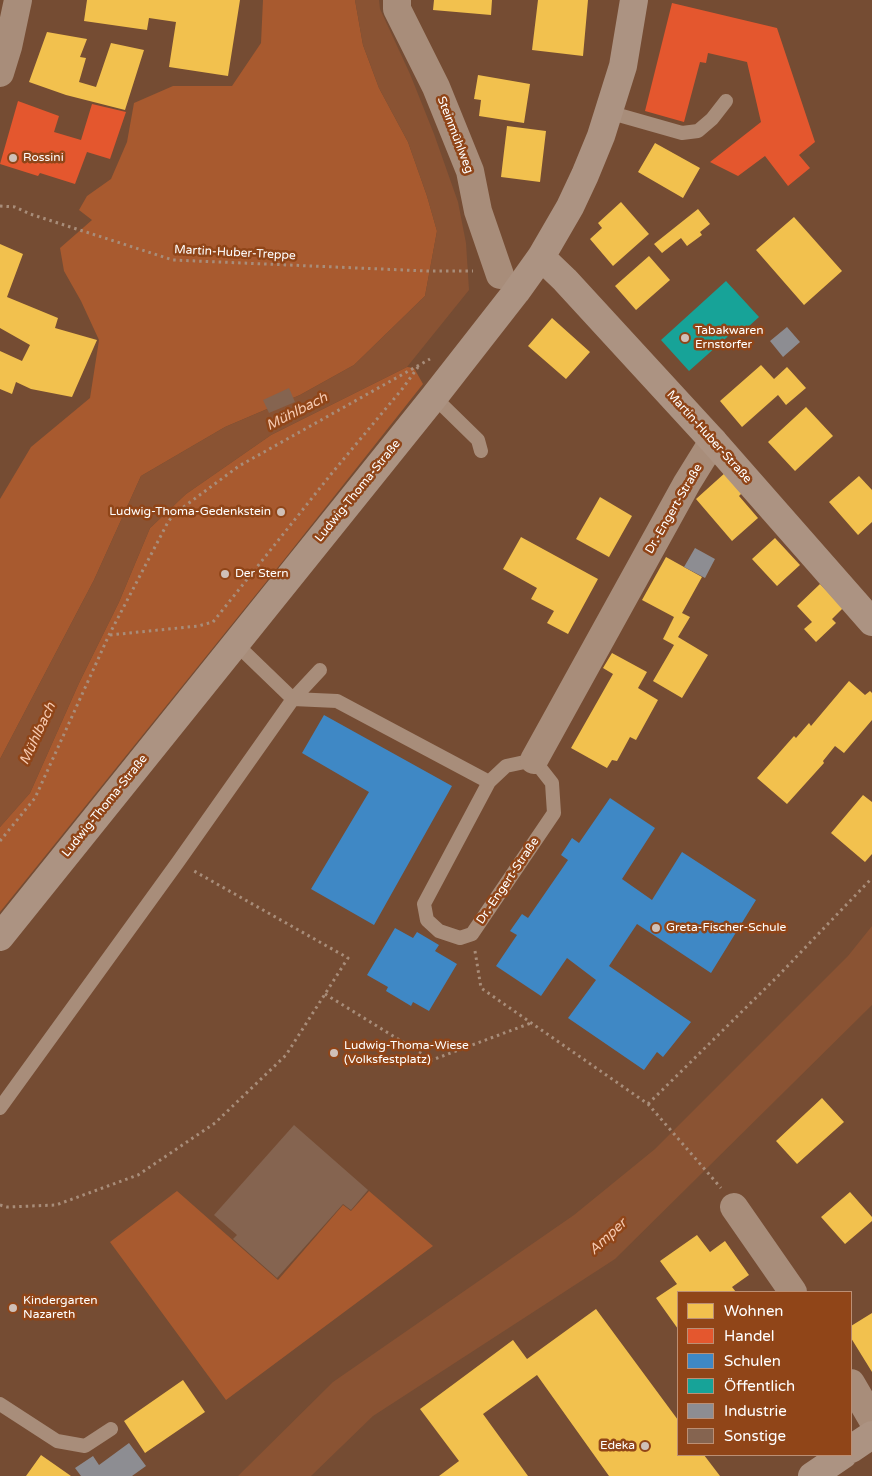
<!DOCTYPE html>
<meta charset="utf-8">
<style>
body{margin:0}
#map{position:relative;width:872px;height:1476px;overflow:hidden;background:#754c33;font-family:"Varela Round",sans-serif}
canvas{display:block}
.legend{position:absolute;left:677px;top:1291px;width:175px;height:165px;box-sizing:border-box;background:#904518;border:1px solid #bc8f74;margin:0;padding:6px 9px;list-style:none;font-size:15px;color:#fff}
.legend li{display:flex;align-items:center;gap:10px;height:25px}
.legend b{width:25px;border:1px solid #bc8f74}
</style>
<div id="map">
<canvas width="872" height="1476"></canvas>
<ul class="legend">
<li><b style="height:14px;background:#f2c14e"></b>Wohnen</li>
<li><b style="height:14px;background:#e4572e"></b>Handel</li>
<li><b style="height:14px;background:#3f88c5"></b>Schulen</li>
<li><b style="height:14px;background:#17a398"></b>Öffentlich</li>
<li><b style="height:14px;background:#8d8d92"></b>Industrie</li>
<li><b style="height:14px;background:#856450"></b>Sonstige</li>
</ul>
</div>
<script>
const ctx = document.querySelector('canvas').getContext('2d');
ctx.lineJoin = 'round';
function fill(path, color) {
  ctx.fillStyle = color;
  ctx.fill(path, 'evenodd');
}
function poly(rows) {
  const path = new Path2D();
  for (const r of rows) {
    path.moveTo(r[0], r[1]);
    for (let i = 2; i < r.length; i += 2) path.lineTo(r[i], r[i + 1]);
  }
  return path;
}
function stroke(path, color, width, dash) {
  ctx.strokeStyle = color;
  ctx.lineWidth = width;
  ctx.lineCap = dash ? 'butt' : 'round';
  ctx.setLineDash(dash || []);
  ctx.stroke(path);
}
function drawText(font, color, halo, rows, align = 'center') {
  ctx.font = font + ' "Varela Round",sans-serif';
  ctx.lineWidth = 5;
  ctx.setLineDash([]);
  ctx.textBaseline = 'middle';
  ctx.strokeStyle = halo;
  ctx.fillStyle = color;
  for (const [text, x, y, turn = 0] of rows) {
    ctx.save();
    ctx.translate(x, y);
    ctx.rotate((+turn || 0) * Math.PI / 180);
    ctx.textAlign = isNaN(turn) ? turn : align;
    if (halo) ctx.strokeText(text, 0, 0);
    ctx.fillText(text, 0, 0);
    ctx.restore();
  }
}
const green = poly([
 [263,0,355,0,363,45,379,88,408,142,427,196,437,231,425,296,354,365,300,395,225,427,141,476,94,580,0,759,0,499,31,447,90,398,99,340,81,301,64,271,60,248,92,220,79,210,87,196,111,179,127,142,134,103,173,86,232,86,261,43],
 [407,367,414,368,423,384,283,561,0,912,0,827,30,793,79,683,119,602,150,528,186,494,271,435],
 [177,1191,278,1280,343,1205,351,1211,369,1191,433,1246,226,1400,110,1242]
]);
const water = poly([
 [355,0,379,0,380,9,410,74,434,134,458,202,466,243,469,290,407,367,271,435,186,494,150,528,119,602,79,683,30,793,0,827,0,759,94,580,141,476,225,427,300,395,354,365,425,296,437,231,427,196,408,142,379,88,363,45],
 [872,926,872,1005,615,1259,373,1416,311,1476,238,1476,333,1382,574,1215,655,1149,848,956]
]);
const homes = poly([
 [87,0,240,0,228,76,169,67,176,22,149,18,147,30,84,21],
 [434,0,492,0,491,15,433,10],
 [538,0,588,0,583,56,532,50],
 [47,32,87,39,80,57,86,58,79,82,96,87,111,43,144,50,125,110,66,95,29,82],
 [478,75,530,84,524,123,479,116,481,100,474,99],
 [507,126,546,131,540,182,501,177],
 [655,143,700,168,683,198,638,172],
 [621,202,649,234,613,266,590,239,602,228,598,223],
 [698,209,710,224,700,232,702,235,687,246,681,238,662,253,654,244],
 [794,217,842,271,804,305,756,250],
 [0,244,23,254,7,297,58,318,55,328,97,340,72,397,31,389,16,382,12,394,0,389,0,351,22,361,30,345,0,328],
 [649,256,670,280,636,310,615,286],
 [552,318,590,352,566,379,528,346],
 [761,365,774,379,787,367,806,388,786,405,778,395,742,427,720,401],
 [806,407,833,436,795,471,768,442],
 [726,472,743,492,739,496,758,518,732,541,696,499],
 [859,476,872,490,872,522,858,535,829,502],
 [600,497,632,516,609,557,576,539],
 [521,537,598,579,568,634,547,623,554,611,531,599,537,588,503,569],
 [775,538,800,565,777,586,752,559],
 [666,557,702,577,682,613,690,617,678,637,708,655,682,698,653,681,674,645,663,639,674,617,642,600],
 [820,584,843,608,832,619,836,623,816,642,804,629,812,622,797,606],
 [612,653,647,672,638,688,658,700,636,740,630,737,617,761,612,760,607,768,571,748,613,674,603,668],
 [849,681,865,695,870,691,872,693,872,720,844,753,835,746,823,761,824,763,787,804,757,778,794,736,796,738,809,723,811,726],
 [863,795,872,802,872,854,865,862,831,833],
 [822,1098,844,1122,797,1164,776,1141],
 [850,1192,872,1217,872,1221,845,1244,821,1217],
 [697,1235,710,1252,725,1241,749,1275,732,1287,736,1292,678,1292,678,1329,656,1298,677,1284,660,1261],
 [596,1309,678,1420,678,1455,704,1455,720,1476,609,1476,537,1375,483,1414,528,1476,439,1476,459,1461,420,1409,513,1340,527,1359],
 [872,1313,872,1372,851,1338,851,1326],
 [183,1380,205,1412,145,1453,124,1421],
 [41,1455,71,1476,26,1476]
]);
const shops = poly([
 [672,3,777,28,815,142,799,155,810,168,788,186,765,156,738,176,710,162,761,122,747,62,708,53,706,63,700,62,684,122,645,111],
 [18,101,59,116,54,132,81,140,92,104,126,112,110,159,87,152,75,184,40,173,38,176,0,164]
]);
const schools = poly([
 [324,715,452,786,374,925,311,889,369,792,302,753],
 [610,798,655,828,622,879,652,900,682,852,756,900,711,973,637,924,609,966,691,1022,663,1057,657,1052,644,1070,568,1018,596,980,567,958,541,996,496,966,517,935,510,931,522,914,528,918,568,860,561,855,572,838,579,843],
 [395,928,413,938,417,932,439,945,435,951,457,964,429,1011,413,1002,411,1006,386,991,388,987,367,975]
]);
const public = poly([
 [726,281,759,317,738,336,734,331,689,371,661,340]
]);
const industry = poly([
 [787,327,800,342,783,357,770,341],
 [695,548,715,559,705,578,684,567],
 [129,1443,146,1466,132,1476,81,1476,75,1468,93,1456,99,1465]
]);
const building = poly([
 [289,388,295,402,269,413,263,400],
 [294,1125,368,1190,351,1210,343,1204,277,1278,233,1239,237,1235,214,1215]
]);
const path = poly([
 [0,206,15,207,30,214,173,260,427,271,473,271],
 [110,635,198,626,213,622,332,473,403,388,418,367],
 [0,841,35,798,109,635,168,522,174,514,239,466,430,359],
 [475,951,481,988,648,1104,721,1188],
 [325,994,432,1060,531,1023],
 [648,1104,777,977,872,878],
 [0,1205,7,1207,56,1205,138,1175,215,1123,286,1055,348,958,194,871]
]);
const lane = poly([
 [608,112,682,133,698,131,712,119,726,101],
 [434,397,478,440,481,451],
 [235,643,293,699,337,701,489,782],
 [534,760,552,783,554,813,472,934,460,938,439,931,427,920,424,904,489,782,506,766,534,760],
 [0,1108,178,862,293,699,320,670],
 [0,1404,57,1441,85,1446,111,1429]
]);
const street = poly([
 [397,0,397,9,436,87,470,171,478,211,500,275],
 [0,73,8,47,18,0],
 [534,760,687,483,713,441],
 [734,1207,793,1292],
 [851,1383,872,1419]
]);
const secondary = poly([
 [541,257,565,280,713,441,872,622],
 [0,937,434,397,516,292,541,257,570,207,585,175,601,136,623,66,634,0],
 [851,1449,872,1435],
 [812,1476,843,1455]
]);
const markers = [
 [13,158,5,"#cfc0b8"],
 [685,338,5,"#cfc0b8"],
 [281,512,5,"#cfc0b8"],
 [225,574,5,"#cfc0b8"],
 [656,928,5,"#cfc0b8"],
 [334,1053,5,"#cfc0b8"],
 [13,1308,5,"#cfc0b8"],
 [645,1446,5,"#cfc0b8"]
];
const streetNames = [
 ["Steinmühlweg",455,135,69],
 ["Martin-Huber-Treppe",235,253,3],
 ["Martin-Huber-Straße",709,437,48],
 ["Ludwig-Thoma-Straße",358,491,-51],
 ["Dr.-Engert-Straße",674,509,-60],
 ["Ludwig-Thoma-Straße",105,806,-51],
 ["Dr.-Engert-Straße",508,881,-56]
];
const poiNames = [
 ["Rossini",23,158],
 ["Tabakwaren",695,331],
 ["Ernstorfer",695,345],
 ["Ludwig-Thoma-Gedenkstein",271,512,"right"],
 ["Der Stern",235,574],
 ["Greta-Fischer-Schule",666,928],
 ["Ludwig-Thoma-Wiese",344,1046],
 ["(Volksfestplatz)",344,1060],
 ["Kindergarten",23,1301],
 ["Nazareth",23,1315],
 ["Edeka",635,1446,"right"]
];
const waterNames = [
 ["Mühlbach",297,412,-27],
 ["Mühlbach",38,734,-65],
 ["Amper",608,1237,-43]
];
fill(green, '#a85a2f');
fill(water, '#8a5333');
fill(homes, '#f2c14e');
fill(shops, '#e4572e');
fill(schools, '#3f88c5');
fill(public, '#17a398');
fill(industry, '#8d8d92');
fill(building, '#856450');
stroke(path, '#a88d7a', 3, [2.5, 4]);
stroke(lane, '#a88d7a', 14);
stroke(street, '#a88d7a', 28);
stroke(secondary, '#ac9382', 28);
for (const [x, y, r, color] of markers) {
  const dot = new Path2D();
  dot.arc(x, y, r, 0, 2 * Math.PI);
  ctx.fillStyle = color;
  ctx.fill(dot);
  stroke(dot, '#904518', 2);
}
drawText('12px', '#fff', '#904518', streetNames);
drawText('12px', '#fff', '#904518', poiNames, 'left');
drawText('italic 14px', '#f6cab1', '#904518', waterNames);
</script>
